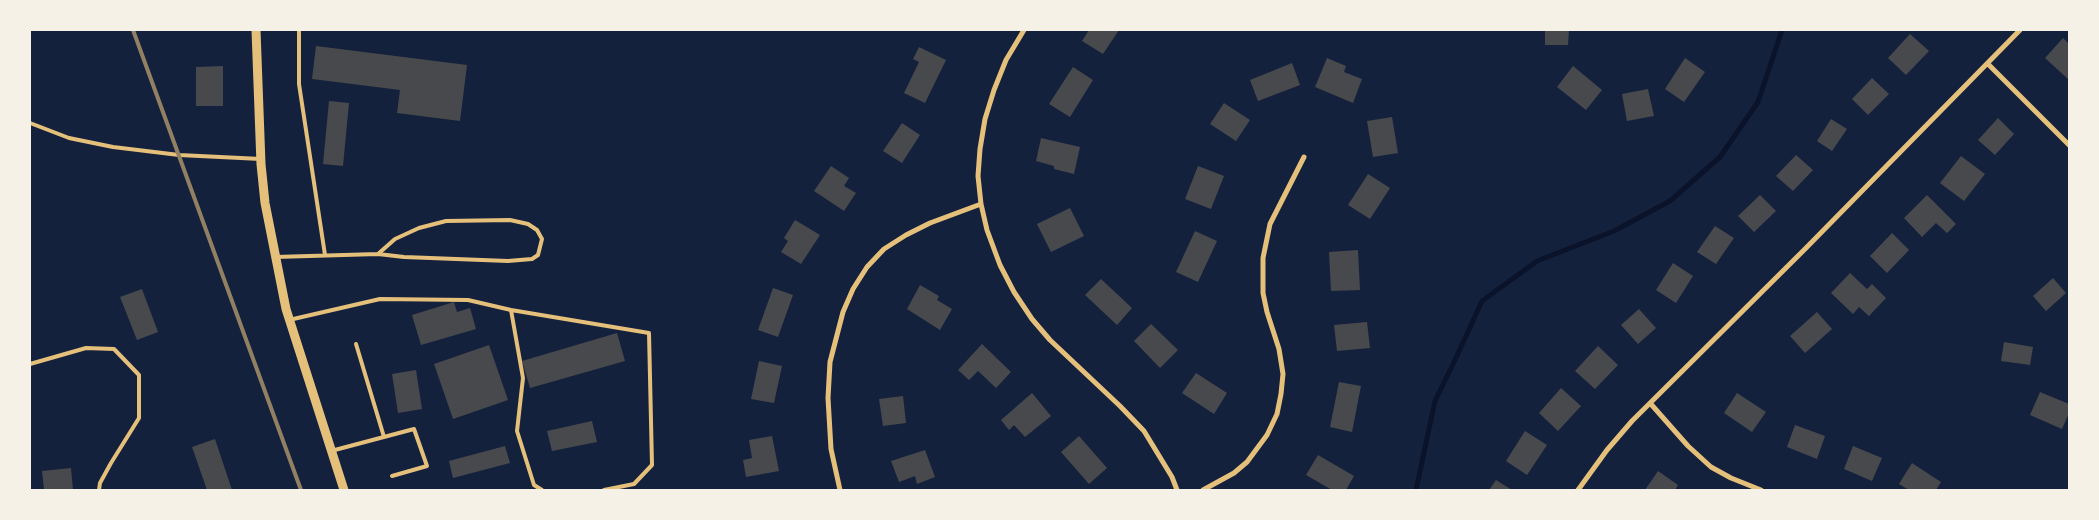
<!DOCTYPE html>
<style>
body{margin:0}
#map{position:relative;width:2099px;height:520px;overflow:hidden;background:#14213d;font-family:"DejaVu Sans",sans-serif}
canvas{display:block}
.frame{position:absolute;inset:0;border:31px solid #f6f1e7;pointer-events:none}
</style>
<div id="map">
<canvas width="2099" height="520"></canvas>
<div class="frame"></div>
</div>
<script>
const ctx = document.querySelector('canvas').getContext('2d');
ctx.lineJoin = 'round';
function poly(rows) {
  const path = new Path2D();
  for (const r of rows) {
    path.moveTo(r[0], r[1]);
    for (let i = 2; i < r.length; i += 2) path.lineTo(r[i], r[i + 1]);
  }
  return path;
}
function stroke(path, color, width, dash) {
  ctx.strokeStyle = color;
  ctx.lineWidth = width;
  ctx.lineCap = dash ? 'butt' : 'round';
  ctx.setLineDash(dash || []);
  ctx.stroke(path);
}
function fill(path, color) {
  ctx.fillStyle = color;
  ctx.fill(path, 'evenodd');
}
const stream = poly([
 [1416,490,1435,401,1455,360,1482,301,1537,261,1614,231,1670,201,1720,157,1758,102,1782,30]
]);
const building = poly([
 [1089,30,1119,30,1103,54,1082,41],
 [1545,30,1569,30,1568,45,1545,45],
 [1910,34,1929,51,1906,75,1888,58],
 [2063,38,2069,44,2069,80,2045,58],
 [316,46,467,65,460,121,397,113,400,90,312,79],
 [919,47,946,60,925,103,904,93,919,62,913,59],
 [1327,58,1346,66,1344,72,1362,79,1353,103,1315,87],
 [1685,58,1705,72,1684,102,1665,89],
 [1292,63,1300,85,1258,101,1250,80],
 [223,66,223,106,196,106,196,67],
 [1573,66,1602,90,1586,110,1557,87],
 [1073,67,1093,80,1070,117,1049,104],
 [1872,78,1889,94,1868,115,1852,99],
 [1648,89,1654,116,1627,121,1622,94],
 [329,101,349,103,343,166,323,164],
 [1224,103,1250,120,1236,141,1210,124],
 [1392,117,1398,153,1373,157,1367,121],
 [1998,118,2014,134,1995,155,1978,140],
 [1831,119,1847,129,1832,151,1817,141],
 [902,123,920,135,902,163,883,151],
 [1041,138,1080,147,1074,174,1054,169,1054,166,1036,161],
 [1796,155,1813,170,1793,191,1776,176],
 [1961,156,1985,174,1964,201,1940,183],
 [831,166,849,178,844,186,856,193,844,211,814,191],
 [1198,166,1224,176,1211,209,1185,199],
 [1368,174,1390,188,1370,219,1348,205],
 [1760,195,1776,211,1754,232,1738,216],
 [1927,195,1956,224,1947,233,1936,223,1922,237,1904,218],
 [1070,208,1084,236,1051,252,1037,224],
 [795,220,820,235,801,264,781,252,788,241,784,238],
 [1715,226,1734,238,1716,264,1697,252],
 [1195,231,1217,241,1198,282,1176,272],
 [1892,233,1909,250,1887,273,1870,256],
 [1358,250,1360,290,1331,291,1329,252],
 [1673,263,1693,276,1676,303,1656,290],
 [1850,273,1867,289,1872,284,1886,298,1869,316,1859,307,1853,314,1831,293],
 [2053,278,2066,293,2046,311,2033,296],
 [1101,279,1132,308,1117,325,1085,295],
 [920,285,939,296,937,300,952,309,940,330,907,309],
 [773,288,793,295,778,337,758,330],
 [142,289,158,332,137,340,120,297],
 [454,302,457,312,470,308,476,329,421,345,412,315],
 [1639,309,1656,328,1638,344,1621,325],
 [1817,312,1832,329,1805,353,1790,336],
 [1367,322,1370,348,1337,351,1334,325],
 [1151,324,1178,350,1160,368,1134,341],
 [617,333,625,361,530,388,522,361],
 [2004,342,2033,347,2030,365,2001,361],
 [982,344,1011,372,996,388,978,371,969,380,958,370],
 [489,345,508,400,453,419,434,364],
 [1598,346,1618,365,1595,389,1575,371],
 [759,361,782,366,774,403,751,399],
 [416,370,422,409,398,413,392,374],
 [1196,373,1227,393,1214,414,1182,393],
 [1339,382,1361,386,1352,432,1330,427],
 [1561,388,1581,406,1558,431,1539,413],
 [2040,392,2069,404,2069,413,2062,429,2030,415],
 [1032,393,1051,416,1025,437,1014,425,1009,430,1001,420],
 [1737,393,1766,412,1752,432,1724,413],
 [903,396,906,423,883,426,879,399],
 [592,421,597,442,552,451,547,431],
 [1795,425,1825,436,1817,459,1787,447],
 [1525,431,1547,445,1527,475,1506,461],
 [772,436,779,471,746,477,743,460,752,458,749,440],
 [1079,436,1107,468,1089,484,1061,452],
 [215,439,232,490,207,490,192,447],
 [505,446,510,463,453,478,449,461],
 [1853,446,1882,458,1872,481,1844,469],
 [925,450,935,477,917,484,915,476,899,482,891,461],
 [1318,455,1354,476,1346,490,1332,490,1306,475],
 [1912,463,1941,482,1936,490,1909,490,1899,484],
 [71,468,73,490,44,490,42,471],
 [1658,471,1678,485,1675,490,1645,490],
 [1496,480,1512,490,1489,490]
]);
const service = poly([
 [299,30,299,84,325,255],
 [30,123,69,138,113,147,179,155,261,159],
 [275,257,378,254,404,257,508,261,532,259,538,255,542,239,537,230,528,224,510,220,446,221,419,228,395,239,378,254],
 [511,310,523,378,517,431,534,485,542,490],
 [289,320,380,299,468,300,511,310,649,333,652,465,634,484,604,490],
 [356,344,384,437],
 [30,364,86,348,114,349,139,375,139,418,111,463,100,483,99,490],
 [331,451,414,429,427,466,392,476]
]);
const minor = poly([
 [1024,30,1006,60,994,90,985,119,980,149,978,176,981,204,987,230,1000,265,1014,292,1032,319,1050,340,1120,406,1144,431,1172,477,1177,490],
 [1988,64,2069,145],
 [1650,403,1688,446,1711,467,1731,478,1761,490],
 [840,490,831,449,828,398,830,362,843,312,853,289,867,267,884,249,906,235,930,223,981,204],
 [1203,490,1234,473,1247,462,1267,435,1277,414,1281,394,1283,374,1279,349,1267,312,1263,293,1263,258,1270,224,1304,157],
 [1578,490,1607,450,1632,421,1806,248,2020,30]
]);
const tertiary = poly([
 [256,30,261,164,265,203,286,309,344,490]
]);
const rail = poly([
 [133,30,301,490]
]);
stroke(stream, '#0b132b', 5);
fill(building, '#48494c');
stroke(service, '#e5c07b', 4);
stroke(minor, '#e5c07b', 5);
stroke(tertiary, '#e5c07b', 9);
stroke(rail, '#918062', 4);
</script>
